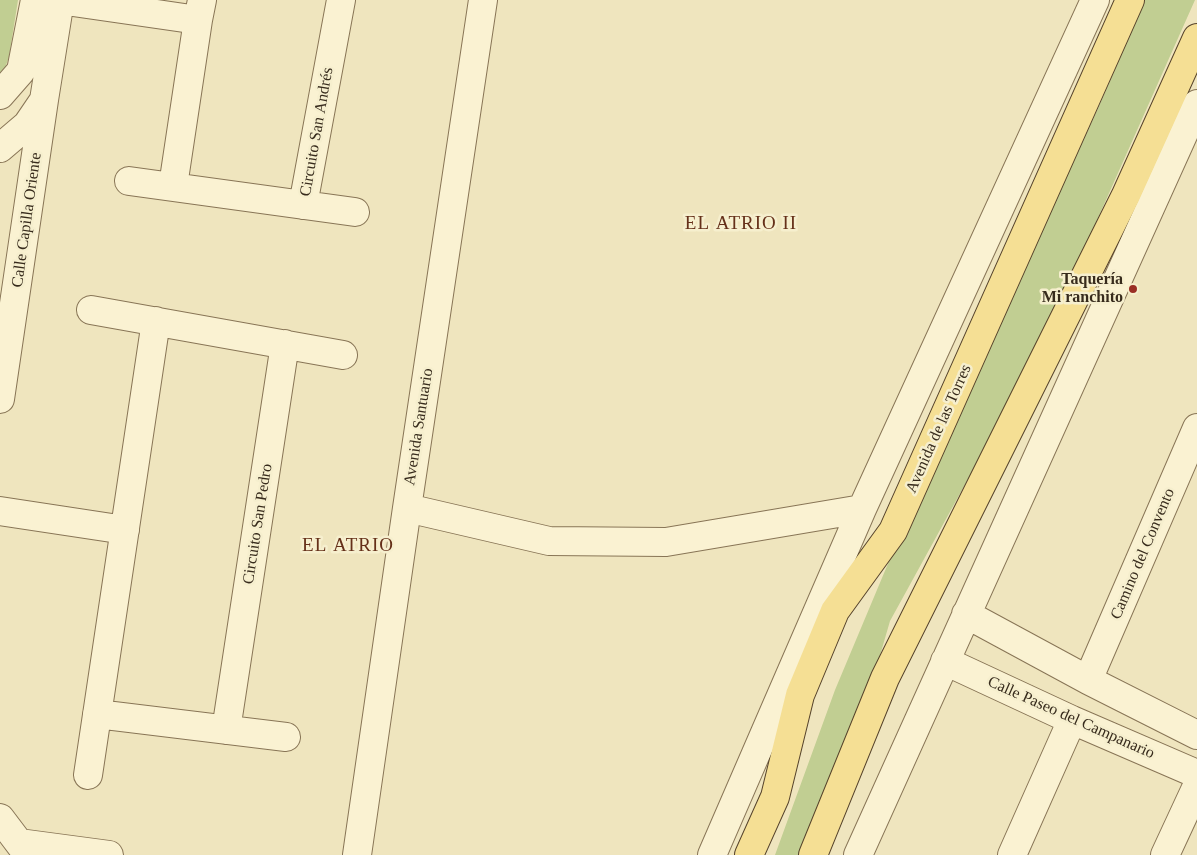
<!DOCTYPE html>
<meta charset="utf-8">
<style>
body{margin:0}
canvas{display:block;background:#efe5be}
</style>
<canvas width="1197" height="855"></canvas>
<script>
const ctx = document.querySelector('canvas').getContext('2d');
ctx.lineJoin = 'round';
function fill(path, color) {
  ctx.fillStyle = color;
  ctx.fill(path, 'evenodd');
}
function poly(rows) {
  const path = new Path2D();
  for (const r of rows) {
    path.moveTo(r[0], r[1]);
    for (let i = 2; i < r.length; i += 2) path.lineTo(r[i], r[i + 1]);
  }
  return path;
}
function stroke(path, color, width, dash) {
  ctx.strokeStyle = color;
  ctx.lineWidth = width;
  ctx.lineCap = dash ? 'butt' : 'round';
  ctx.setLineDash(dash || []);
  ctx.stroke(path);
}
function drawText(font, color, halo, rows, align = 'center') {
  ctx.font = font + ' Georgia,serif';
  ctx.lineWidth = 5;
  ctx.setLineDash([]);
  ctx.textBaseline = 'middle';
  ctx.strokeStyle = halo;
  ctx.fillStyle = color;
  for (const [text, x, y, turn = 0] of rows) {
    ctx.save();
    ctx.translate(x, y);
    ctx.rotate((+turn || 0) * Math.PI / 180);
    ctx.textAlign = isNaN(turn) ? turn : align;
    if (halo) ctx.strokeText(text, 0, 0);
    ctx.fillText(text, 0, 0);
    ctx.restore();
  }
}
const green = poly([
 [0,0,18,0,9,57,2,76,0,78],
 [1145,0,1195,0,1041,346,890,621,856,738,800,855,775,855,835,690,887,566,1099,106]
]);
const minor = poly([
 [59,0,198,20],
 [0,95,21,71,35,0],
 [0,148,27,125,44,100,60,0],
 [129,181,355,212],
 [173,186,198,20,202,0],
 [303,205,341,0],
 [91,310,343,355],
 [0,399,44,100],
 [407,508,549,541,666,542,862,509],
 [0,511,125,530],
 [966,614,1088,680,1197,735],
 [945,661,1072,720,1197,774],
 [1088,680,1197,428],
 [97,714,286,737],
 [226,730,285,344],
 [88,775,156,321],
 [0,818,28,855],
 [19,843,109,855],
 [357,855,407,508,483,0],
 [712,855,862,509,1095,0],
 [858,855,1197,104],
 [1012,855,1072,720],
 [1165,855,1197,786]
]);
const major = poly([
 [749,855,775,797,800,695,835,611,893,531,1130,0],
 [813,855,885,678,1126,195,1197,38]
]);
const markers = [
 [1133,289,5,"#9a2e24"]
];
const streetNames = [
 ["Circuito San Andrés",317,132,-80],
 ["Calle Capilla Oriente",27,220,-82],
 ["Avenida Santuario",419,427,-81],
 ["Avenida de las Torres",939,429,-66],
 ["Circuito San Pedro",258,524,-81],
 ["Camino del Convento",1143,554,-67],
 ["Calle Paseo del Campanario",1071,718,24]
];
const poiNames = [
 ["Taquería",1123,280],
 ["Mi ranchito",1123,298]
];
const quarterNames = [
 ["EL ATRIO II",741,224],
 ["EL ATRIO",348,546]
];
fill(green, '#c1ce92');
stroke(minor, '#887556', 30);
stroke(major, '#56432b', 30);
stroke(minor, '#faf2d2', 28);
stroke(major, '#f5df94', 28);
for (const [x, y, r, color] of markers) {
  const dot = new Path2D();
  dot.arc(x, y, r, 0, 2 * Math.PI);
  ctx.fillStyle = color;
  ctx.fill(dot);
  stroke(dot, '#f6efce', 2);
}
drawText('16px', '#372b1c', '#f6efce', streetNames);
drawText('bold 16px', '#372b1c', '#f6efce', poiNames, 'right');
ctx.letterSpacing = '1px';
drawText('19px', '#653019', '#f6efce', quarterNames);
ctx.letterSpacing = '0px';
</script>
